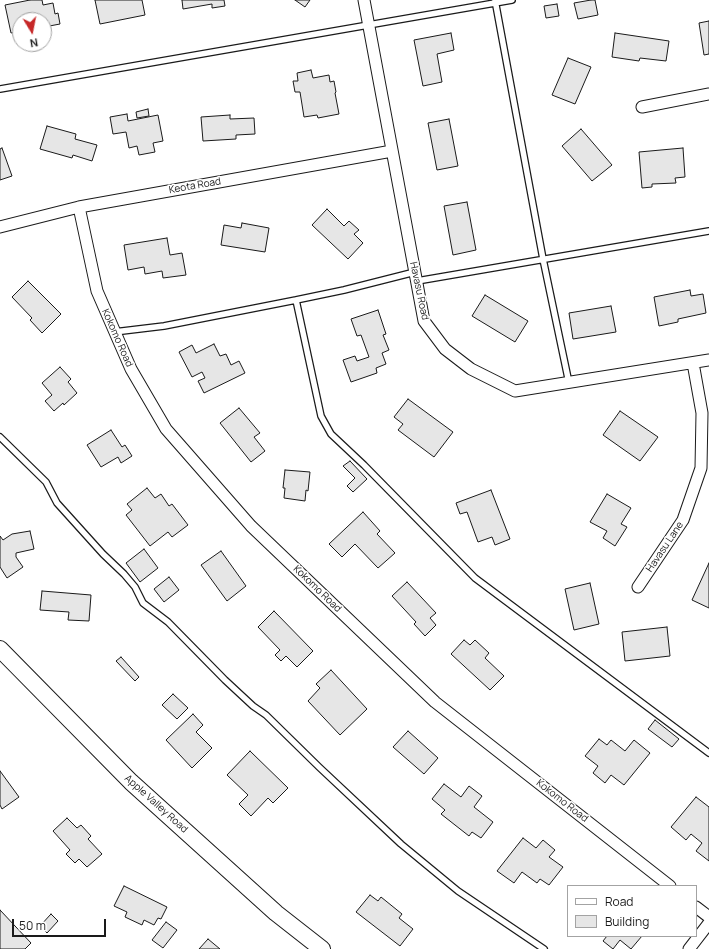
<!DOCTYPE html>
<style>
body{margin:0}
#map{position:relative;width:709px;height:949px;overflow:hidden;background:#fff;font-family:Manrope,sans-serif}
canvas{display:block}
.legend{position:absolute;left:567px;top:885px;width:130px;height:52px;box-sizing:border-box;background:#fff;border:1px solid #a3a3a3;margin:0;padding:5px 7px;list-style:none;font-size:12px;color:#1a1a1a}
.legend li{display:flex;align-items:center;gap:8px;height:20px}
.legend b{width:20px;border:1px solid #a3a3a3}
.north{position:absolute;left:12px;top:12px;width:40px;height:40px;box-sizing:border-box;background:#fff;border:1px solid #a3a3a3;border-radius:50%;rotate:170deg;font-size:11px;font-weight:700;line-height:16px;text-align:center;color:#1a1a1a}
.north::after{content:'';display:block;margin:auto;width:14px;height:18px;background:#c62828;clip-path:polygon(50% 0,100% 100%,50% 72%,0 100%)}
.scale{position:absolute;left:12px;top:919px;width:94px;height:18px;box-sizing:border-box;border:2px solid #1a1a1a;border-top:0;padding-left:5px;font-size:12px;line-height:14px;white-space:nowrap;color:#1a1a1a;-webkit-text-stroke:3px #fff;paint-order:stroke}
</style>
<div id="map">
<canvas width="709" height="949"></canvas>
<ul class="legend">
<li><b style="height:5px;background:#fff"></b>Road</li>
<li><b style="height:11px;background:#e6e6e6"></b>Building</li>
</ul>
<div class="north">N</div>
<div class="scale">50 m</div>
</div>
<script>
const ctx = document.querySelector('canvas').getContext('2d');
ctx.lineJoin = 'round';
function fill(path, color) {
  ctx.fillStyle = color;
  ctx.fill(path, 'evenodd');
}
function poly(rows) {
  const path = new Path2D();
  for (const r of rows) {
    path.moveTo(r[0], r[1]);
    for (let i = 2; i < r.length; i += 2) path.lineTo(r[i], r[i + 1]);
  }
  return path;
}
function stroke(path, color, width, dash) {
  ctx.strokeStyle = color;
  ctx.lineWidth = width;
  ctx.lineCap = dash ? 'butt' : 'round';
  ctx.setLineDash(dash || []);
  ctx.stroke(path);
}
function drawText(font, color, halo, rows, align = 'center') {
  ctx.font = font + ' Manrope,sans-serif';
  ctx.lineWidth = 3;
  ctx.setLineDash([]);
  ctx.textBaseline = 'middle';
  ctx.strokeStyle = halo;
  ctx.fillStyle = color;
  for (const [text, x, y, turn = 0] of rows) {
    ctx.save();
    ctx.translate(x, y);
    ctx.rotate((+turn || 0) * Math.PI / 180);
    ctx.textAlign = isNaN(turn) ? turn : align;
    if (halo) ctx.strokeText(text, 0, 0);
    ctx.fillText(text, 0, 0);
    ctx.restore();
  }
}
const building = poly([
 [30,0,42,0,43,5,53,3,55,14,58,13,60,24,44,27,44,20,20,20,20,31,11,33,5,5,30,0],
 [95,0,142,0,145,15,100,24,95,0],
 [182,0,224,0,225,6,212,8,212,4,183,9,182,0],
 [295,0,310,0,305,7,295,0],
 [591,0,595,0,598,15,578,19,574,3,591,0],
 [557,4,559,16,546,18,544,6,557,4],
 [709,21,709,54,704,55,699,23,709,21],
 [451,33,454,50,437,54,442,82,423,86,414,40,451,33],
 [615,33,669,41,666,61,640,58,639,61,612,57,615,33],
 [568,58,591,67,575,104,552,95,568,58],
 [311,70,313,78,329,75,330,82,334,81,336,92,335,93,339,114,318,118,317,115,304,117,300,92,295,92,293,81,298,81,297,73,311,70],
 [148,109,149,116,137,118,136,112,148,109],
 [127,114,128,121,158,115,163,141,153,143,155,152,139,155,137,146,129,148,126,132,113,134,110,117,127,114],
 [230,115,230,119,254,118,255,134,236,135,236,139,203,141,201,117,230,115],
 [449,119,458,166,437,170,428,123,449,119],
 [47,126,76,134,75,139,97,145,92,161,73,155,72,158,40,149,47,126],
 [581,129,612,165,592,181,562,146,581,129],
 [2,148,12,176,0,180,0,149,2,148],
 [683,148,685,177,675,178,676,183,652,184,652,187,642,188,639,152,683,148],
 [467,202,476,250,453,255,444,206,467,202],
 [327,209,344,226,349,221,359,230,354,234,363,243,348,259,312,225,327,209],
 [242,223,269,228,265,252,221,245,224,225,241,228,242,223],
 [167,238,170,255,182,253,186,275,163,278,162,271,145,274,144,267,128,270,124,245,167,238],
 [28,281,61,314,42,333,30,320,32,318,12,297,28,281],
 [690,290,691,296,703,294,706,313,678,319,678,322,659,326,654,297,690,290],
 [485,295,528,321,515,342,472,316,485,295],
 [611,306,616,332,573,339,569,313,611,306],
 [378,310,386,334,383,335,389,350,382,353,386,364,376,368,377,373,351,382,343,360,355,356,357,361,369,357,361,335,357,336,351,319,378,310],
 [214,344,220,356,226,354,231,365,239,361,245,373,204,393,198,381,205,378,202,372,192,377,179,352,192,345,196,353,214,344],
 [60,367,71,379,68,382,77,393,64,405,63,403,54,411,45,401,52,395,42,383,60,367],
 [408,399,453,432,434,457,398,430,403,424,394,417,408,399],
 [239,408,260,433,254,437,265,451,251,462,220,423,239,408],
 [620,411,658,437,640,461,603,435,620,411],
 [111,430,122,447,125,445,132,456,121,463,118,457,101,467,87,445,111,430],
 [350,461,367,479,353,492,347,486,355,478,343,466,350,461],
 [285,470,310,472,308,491,306,490,305,501,284,498,285,488,283,488,285,470],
 [147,488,155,498,161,494,169,506,172,504,188,525,172,537,168,532,150,546,126,515,132,510,127,504,147,488],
 [491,490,510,539,495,545,492,537,478,542,467,512,460,514,456,503,491,490],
 [607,494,631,508,621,524,627,527,615,546,603,538,607,531,590,522,607,494],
 [363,512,380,531,377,534,395,553,378,568,355,544,342,557,329,544,363,512],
 [30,531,34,549,16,553,16,557,23,567,7,578,0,567,0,536,3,540,12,534,30,531],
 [144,549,158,568,140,582,126,563,144,549],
 [221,551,246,586,227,601,201,565,221,551],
 [709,563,709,608,692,600,709,563],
 [169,577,179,590,164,602,154,589,169,577],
 [407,582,436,613,430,618,436,625,425,636,414,624,416,622,392,596,407,582],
 [590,583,599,624,574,630,565,589,590,583],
 [42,591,91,595,89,621,68,620,69,612,40,610,42,591],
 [274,611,313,651,297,667,286,656,281,661,275,655,280,650,258,627,274,611],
 [667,627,670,656,625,661,622,632,667,627],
 [464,640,470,645,475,640,489,653,485,658,504,676,490,690,451,654,464,640],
 [121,657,139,677,135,681,116,661,121,657],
 [331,670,367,709,340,735,308,701,320,688,316,684,331,670],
 [173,694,188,708,177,719,162,705,173,694],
 [193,714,203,725,196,732,212,748,192,768,166,740,193,714],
 [655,720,679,739,672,747,648,729,655,720],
 [408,731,438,758,424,774,393,747,408,731],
 [599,739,607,745,611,740,625,751,634,740,650,753,624,785,611,775,605,783,593,773,598,766,585,756,599,739],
 [250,751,288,788,273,803,268,798,251,816,239,804,248,795,227,775,250,751],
 [0,771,19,797,2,809,0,805,0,771],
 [444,784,461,797,469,786,482,796,474,807,493,822,481,838,472,832,469,836,441,814,445,810,432,799,444,784],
 [696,797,709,807,709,861,696,851,702,843,691,834,686,840,671,827,696,797],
 [67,818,77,828,81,825,91,836,88,839,102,854,87,867,79,859,75,863,66,854,70,850,53,831,67,818],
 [523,838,536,848,543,840,555,850,549,857,563,867,549,885,540,879,537,883,522,872,514,883,497,871,523,838],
 [124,886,167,907,161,919,158,918,154,925,144,920,142,925,125,917,127,912,114,906,124,886],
 [370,895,378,901,381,897,402,914,399,918,413,929,400,946,356,912,370,895],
 [0,910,31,943,25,949,0,949,0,910],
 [51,914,58,921,47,933,40,926,51,914],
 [166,922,177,930,163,948,152,940,166,922],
 [607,936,642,936,631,949,620,940,613,949,603,941,607,936],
 [208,939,220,949,199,949,208,939]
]);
const service = poly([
 [495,0,543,259,569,383],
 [0,89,512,0],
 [417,281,709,231],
 [296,300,321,416,331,434,364,465,475,578,709,753],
 [114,332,164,326,296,300,344,290,415,272],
 [0,437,46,482,57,503,103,554,124,574,135,587,143,603,168,622,225,680,253,706,266,715,319,767,401,844,458,891,544,949]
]);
const minor = poly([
 [364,0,424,321,445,349,471,369,515,391,709,360],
 [642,107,709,94],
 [79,207,97,291,131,369,166,429,251,526,435,702,670,886],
 [0,227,79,207,392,151],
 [638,587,683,520,701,468,702,413,693,363],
 [696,907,709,917],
 [689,949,709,923]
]);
const secondary = poly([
 [0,649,131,782,276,913,322,949]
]);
const streetNames = [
 ["Keota Road",195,186,-10],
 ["Havasu Road",419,291,78],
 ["Kokomo Road",117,338,66],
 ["Havasu Lane",665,547,-56],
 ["Kokomo Road",317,589,44],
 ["Kokomo Road",562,801,38],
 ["Apple Valley Road",156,804,42]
];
fill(building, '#e6e6e6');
stroke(building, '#1a1a1a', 1);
stroke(service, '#1a1a1a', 8);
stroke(minor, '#1a1a1a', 13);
stroke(secondary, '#1a1a1a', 18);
stroke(service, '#fff', 5.5);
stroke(minor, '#fff', 11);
stroke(secondary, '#fff', 16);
drawText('10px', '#1a1a1a', '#fff', streetNames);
</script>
